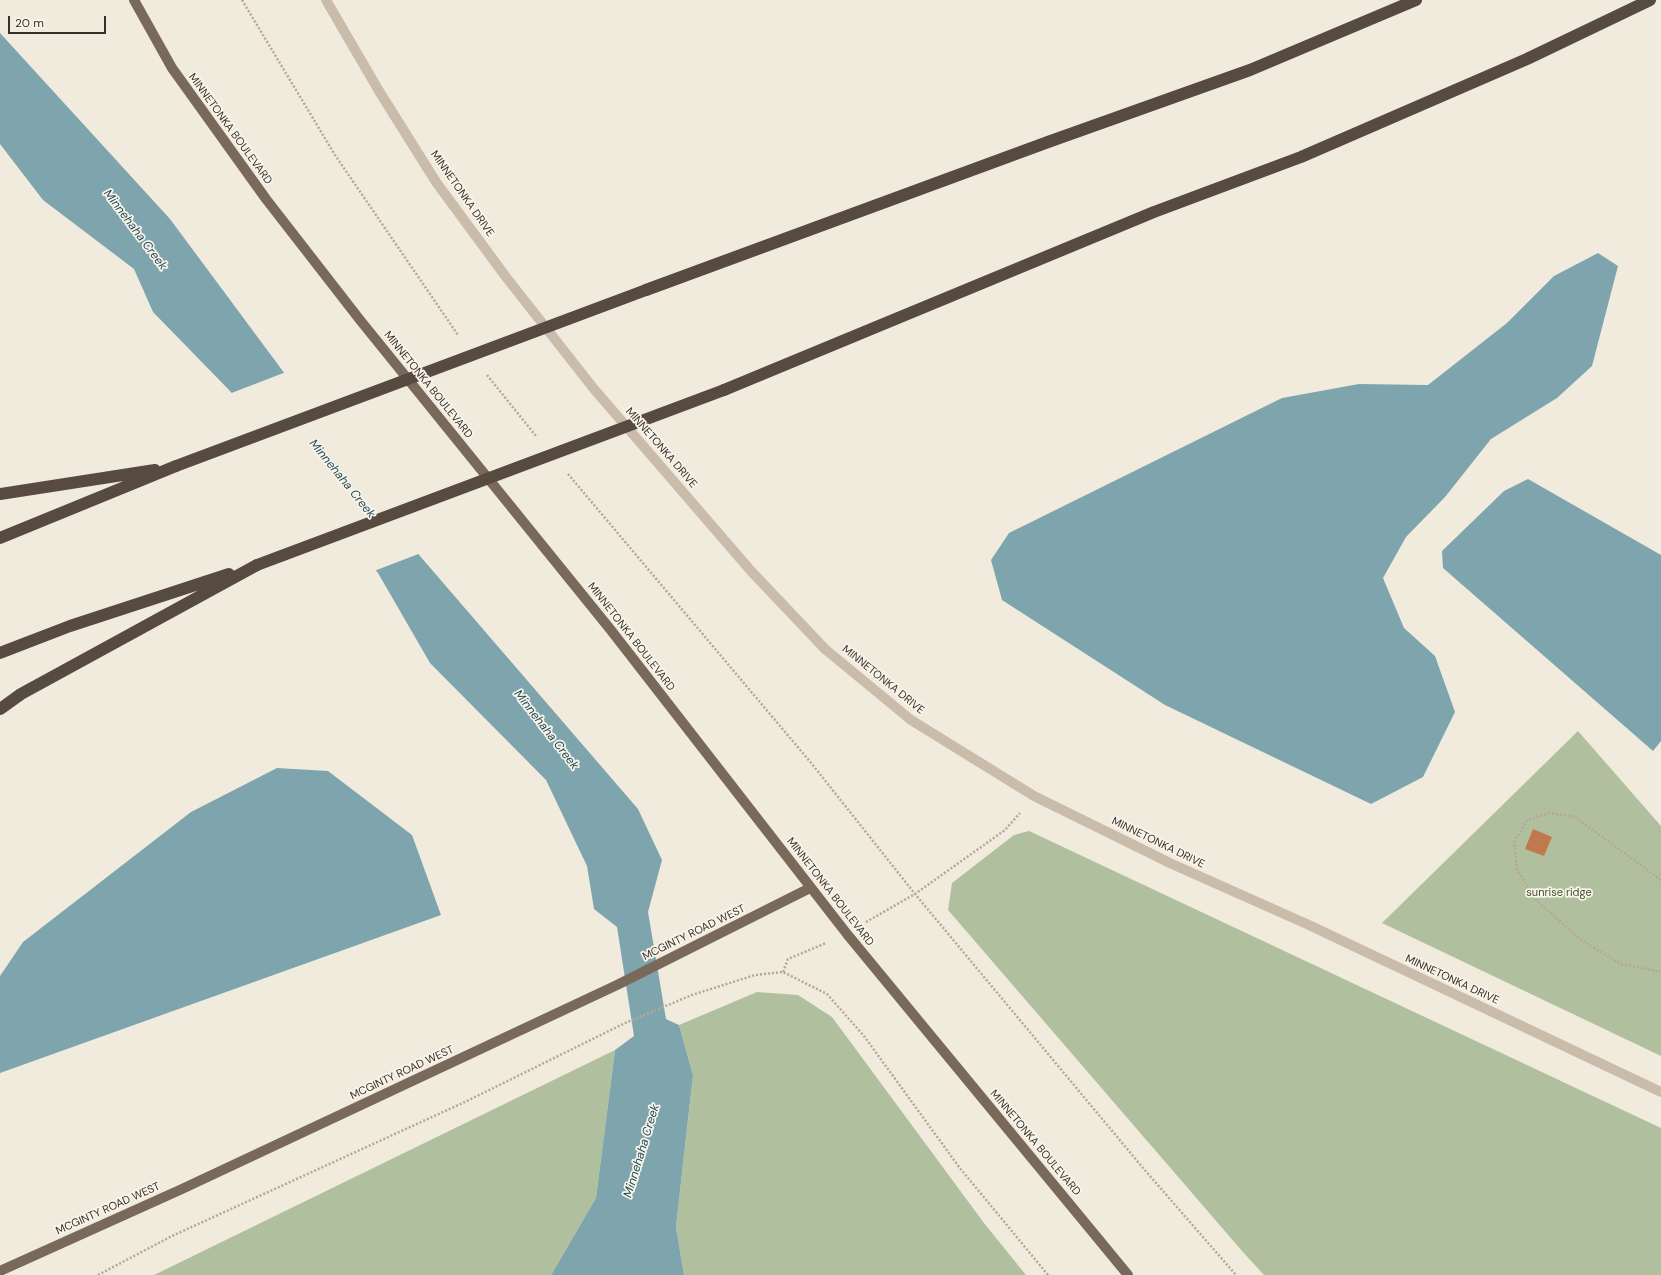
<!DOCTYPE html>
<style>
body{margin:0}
#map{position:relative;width:1661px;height:1275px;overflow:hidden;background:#f1ebde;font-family:"DM Sans",sans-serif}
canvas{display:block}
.scale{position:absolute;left:8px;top:16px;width:98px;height:18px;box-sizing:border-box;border:2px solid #372f29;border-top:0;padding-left:5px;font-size:12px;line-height:14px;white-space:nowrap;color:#372f29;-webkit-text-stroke:3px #f9f4ea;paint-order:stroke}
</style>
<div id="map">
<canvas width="1661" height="1275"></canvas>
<div class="scale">20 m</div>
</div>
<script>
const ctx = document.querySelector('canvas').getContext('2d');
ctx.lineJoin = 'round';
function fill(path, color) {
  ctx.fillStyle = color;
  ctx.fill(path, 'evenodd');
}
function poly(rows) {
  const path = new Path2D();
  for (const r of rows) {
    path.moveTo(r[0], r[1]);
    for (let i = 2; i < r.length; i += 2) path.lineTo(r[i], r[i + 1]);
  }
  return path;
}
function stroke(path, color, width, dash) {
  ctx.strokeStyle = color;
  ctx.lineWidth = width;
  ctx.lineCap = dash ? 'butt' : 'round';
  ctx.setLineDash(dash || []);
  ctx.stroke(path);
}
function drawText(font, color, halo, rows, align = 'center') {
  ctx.font = font + ' "DM Sans",sans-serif';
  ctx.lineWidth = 3.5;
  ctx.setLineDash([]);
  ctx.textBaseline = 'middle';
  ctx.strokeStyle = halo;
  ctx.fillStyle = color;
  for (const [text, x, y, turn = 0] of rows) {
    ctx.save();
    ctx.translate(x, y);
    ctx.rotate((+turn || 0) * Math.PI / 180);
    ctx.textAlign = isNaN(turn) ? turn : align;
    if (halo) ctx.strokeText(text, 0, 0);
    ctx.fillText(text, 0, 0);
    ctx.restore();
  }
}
const green = poly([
 [1578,731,1661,826,1661,1056,1382,923],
 [1029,831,1661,1128,1661,1275,1264,1275,1242,1251,948,910,952,883,1014,835],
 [757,992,798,995,832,1017,984,1223,1026,1275,684,1275,676,1227,693,1075,679,1025],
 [615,1050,596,1198,551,1275,154,1275]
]);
const water = poly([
 [0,33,170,219,420,556,638,809,662,860,648,912,666,1019,679,1025,693,1075,676,1227,684,1275,551,1275,596,1198,615,1050,634,1036,617,927,594,909,587,866,546,780,430,663,378,573,230,391,153,312,134,269,43,200,0,144],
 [1598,253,1618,266,1592,366,1557,398,1491,439,1445,497,1406,537,1383,578,1404,628,1435,656,1455,712,1423,777,1371,804,1165,705,1002,600,991,560,1009,533,1282,398,1359,384,1428,385,1507,323,1554,276],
 [1528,479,1661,555,1661,741,1653,751,1443,568,1442,551,1504,491],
 [277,768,328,771,412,835,441,915,0,1073,0,976,23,942,191,812]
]);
const pier = poly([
 [286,372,421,553,374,571,229,394]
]);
const building = poly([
 [1533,829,1552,837,1544,856,1525,849]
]);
const path = poly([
 [242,0,335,155,458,335],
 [487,375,536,436],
 [568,474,812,764,915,894,1143,1168,1236,1275],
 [1661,880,1575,817,1549,813,1527,820,1514,842,1517,870,1537,901,1580,939,1621,964,1661,972],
 [866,922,915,894,1005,830,1020,813],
 [783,972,788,959,826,943],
 [98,1275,172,1236,467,1101,623,1024,692,995,755,975,783,972,827,994,864,1036,959,1167,1048,1275]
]);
const minor = poly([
 [326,0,379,91,436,182,506,277,594,389,751,571,825,649,911,720,1034,796,1172,864,1309,925,1661,1092]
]);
const major = poly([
 [134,0,172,68,266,199,360,320,610,629,847,934,1128,1275],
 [0,1271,182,1189,617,985,810,888]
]);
const highway = poly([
 [646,290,1048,142,1250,70,1416,0],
 [724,390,1154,212,1301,157,1527,59,1650,0],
 [0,494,155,470],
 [0,538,176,466],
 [0,653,70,626,229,574],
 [0,709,21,694,257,565]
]);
const highwayBridge = poly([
 [176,466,646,290],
 [257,565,724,390]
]);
const streetNames = [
 ["MINNETONKA BOULEVARD",230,129,54],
 ["MINNETONKA DRIVE",462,194,55],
 ["MINNETONKA BOULEVARD",428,385,51],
 ["MINNETONKA DRIVE",661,448,49],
 ["MINNETONKA BOULEVARD",631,637,52],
 ["MINNETONKA DRIVE",883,680,39],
 ["MINNETONKA DRIVE",1158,843,26],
 ["MINNETONKA BOULEVARD",830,892,52],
 ["MCGINTY ROAD WEST",694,933,-26],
 ["MINNETONKA DRIVE",1452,980,25],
 ["MCGINTY ROAD WEST",402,1073,-25],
 ["MINNETONKA BOULEVARD",1035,1143,50],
 ["MCGINTY ROAD WEST",108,1209,-24]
];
const parkNames = [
 ["sunrise ridge",1559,893]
];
const waterNames = [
 ["Minnehaha Creek",135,230,53],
 ["Minnehaha Creek",342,479,51],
 ["Minnehaha Creek",546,730,52],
 ["Minnehaha Creek",642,1151,-73]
];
fill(green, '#b0c09e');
fill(water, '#7ea5ad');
fill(pier, '#f1ebde');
fill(building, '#c0794c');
stroke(path, '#b5a794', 2.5, [2, 2]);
stroke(minor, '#c9bcaa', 10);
stroke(major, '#78695b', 10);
stroke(highway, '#574b41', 12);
stroke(highwayBridge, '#574b41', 12);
drawText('11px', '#372f29', '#f9f4ea', streetNames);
drawText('11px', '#41542e', '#f9f4ea', parkNames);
drawText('italic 12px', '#204b56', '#f9f4ea', waterNames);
</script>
